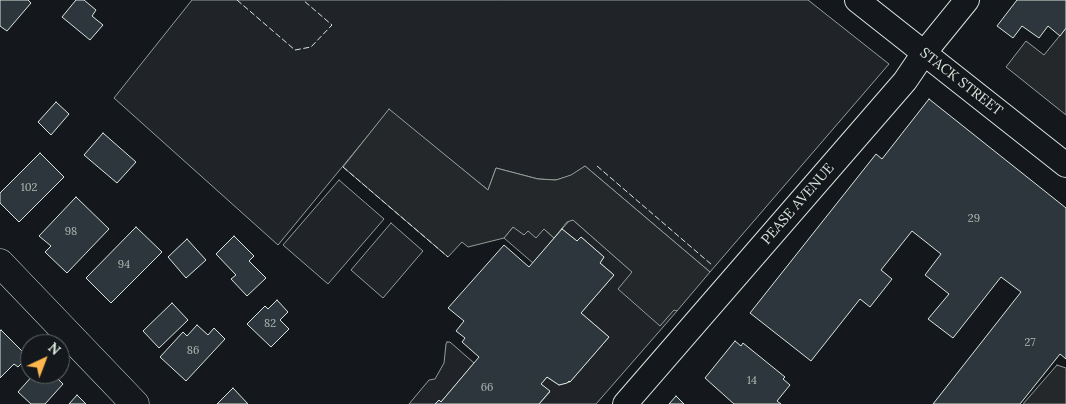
<!DOCTYPE html>
<style>
body{margin:0}
#map{position:relative;width:1066px;height:404px;overflow:hidden;background:#14181c;font-family:Lora,serif}
canvas{display:block}
.north{position:absolute;left:20px;top:334px;width:50px;height:50px;box-sizing:border-box;background:#14181c;border:1px solid #626a69;border-radius:50%;rotate:43deg;font-size:14px;font-weight:700;line-height:20px;text-align:center;color:#d8e6dc}
.north::after{content:'';display:block;margin:auto;width:18px;height:22px;background:#ffb74d;clip-path:polygon(50% 0,100% 100%,50% 72%,0 100%)}
</style>
<div id="map">
<canvas width="1066" height="404"></canvas>
<div class="north">N</div>
</div>
<script>
const ctx = document.querySelector('canvas').getContext('2d');
ctx.lineJoin = 'round';
function fill(path, color) {
  ctx.fillStyle = color;
  ctx.fill(path, 'evenodd');
}
function poly(rows) {
  const path = new Path2D();
  for (const r of rows) {
    path.moveTo(r[0], r[1]);
    for (let i = 2; i < r.length; i += 2) path.lineTo(r[i], r[i + 1]);
  }
  return path;
}
function stroke(path, color, width, dash) {
  ctx.strokeStyle = color;
  ctx.lineWidth = width;
  ctx.lineCap = dash ? 'butt' : 'round';
  ctx.setLineDash(dash || []);
  ctx.stroke(path);
}
function drawText(font, color, halo, rows, align = 'center') {
  ctx.font = font + ' Lora,serif';
  ctx.lineWidth = 4;
  ctx.setLineDash([]);
  ctx.textBaseline = 'middle';
  ctx.strokeStyle = halo;
  ctx.fillStyle = color;
  for (const [text, x, y, turn = 0] of rows) {
    ctx.save();
    ctx.translate(x, y);
    ctx.rotate((+turn || 0) * Math.PI / 180);
    ctx.textAlign = isNaN(turn) ? turn : align;
    if (halo) ctx.strokeText(text, 0, 0);
    ctx.fillText(text, 0, 0);
    ctx.restore();
  }
}
const green = poly([
 [192,0,808,0,889,64,710,272,585,166,571,176,556,180,538,179,496,168,488,190,389,110,278,245,114,98,192,0],
 [339,180,384,219,328,284,283,245,339,180],
 [570,220,573,220,677,311,596,404,539,404,550,392,541,384,547,377,559,385,570,382,609,337,581,313,614,275,600,263,604,257,581,237,577,241,562,229,570,220],
 [391,223,423,251,383,298,351,270,391,223],
 [513,227,528,230,544,229,554,238,533,263,504,238,513,227],
 [447,342,450,342,474,363,441,402,439,400,435,404,409,404,429,380,435,379,444,363,446,344,447,342]
]);
const parking = poly([
 [1066,28,1066,115,1006,67,1026,41,1044,55,1066,28],
 [389,109,488,190,496,168,538,179,556,180,571,175,585,166,710,272,677,311,674,310,660,326,618,289,632,272,573,220,567,222,554,238,544,229,536,238,528,231,524,235,513,227,504,238,468,247,462,242,448,257,343,167,389,109],
 [1057,365,1066,368,1066,404,1023,404,1057,365]
]);
const building = poly([
 [0,0,28,0,31,3,7,31,0,26,0,0],
 [76,0,84,0,96,10,92,16,103,25,90,40,62,17,76,0],
 [1017,0,1066,0,1066,28,1060,36,1048,26,1039,38,1022,26,1013,38,997,26,1017,0],
 [929,99,1066,208,1066,359,1060,354,1020,404,933,404,1021,292,1001,277,953,338,928,319,949,294,925,275,941,254,912,231,881,270,892,279,870,307,860,299,811,361,750,313,876,154,882,159,929,99],
 [56,102,69,114,51,135,38,122,56,102],
 [103,133,136,162,117,183,84,155,103,133],
 [40,153,64,177,19,222,0,203,0,193,40,153],
 [76,197,109,229,67,273,45,252,51,246,39,236,76,197],
 [136,227,162,252,111,303,86,278,136,227],
 [562,229,577,241,581,237,604,257,600,263,614,275,581,313,609,337,570,382,569,381,567,383,559,385,547,377,541,384,550,391,539,404,435,404,439,400,441,402,479,357,462,342,465,338,456,331,464,321,448,308,504,245,529,267,562,229],
 [234,236,254,256,249,261,266,278,247,296,231,279,236,275,216,254,234,236],
 [187,239,206,260,186,278,168,257,187,239],
 [277,300,288,312,280,320,289,329,271,347,247,324,265,306,268,309,277,300],
 [172,303,188,320,159,348,143,331,172,303],
 [197,325,208,335,214,328,225,339,186,381,160,357,183,332,187,336,197,325],
 [1,330,28,357,18,367,14,364,0,378,0,331,1,330],
 [735,341,741,346,743,343,785,377,783,379,790,385,777,401,781,404,734,404,705,378,735,341],
 [34,374,53,374,63,384,45,404,31,404,18,392,34,374],
 [233,388,248,404,217,404,233,388],
 [77,395,86,404,69,404,77,395],
 [676,396,684,404,669,404,676,396]
]);
const street = poly([
 [857,0,1066,165],
 [625,404,905,81,924,53,967,0]
]);
const secondary = poly([
 [0,263,135,404]
]);
const fence = poly([
 [237,0,295,50,311,47,332,25,303,0],
 [597,166,712,265],
 [343,167,448,257]
]);
const numberNames = [
 ["102",29,188],
 ["29",974,219],
 ["98",71,232],
 ["94",124,265],
 ["82",270,324],
 ["27",1030,343],
 ["86",193,351],
 ["14",752,381],
 ["66",487,388]
];
const streetNames = [
 ["STACK STREET",961,82,38],
 ["PEASE AVENUE",798,204,-49]
];
fill(green, '#202428');
stroke(green, '#939e99', 1);
fill(parking, '#24282b');
stroke(parking, '#939e99', 1);
fill(building, '#2c363c');
stroke(building, '#d8e6dc', 1);
stroke(street, '#d8e6dc', 26);
stroke(secondary, '#d8e6dc', 29);
stroke(street, '#14181c', 24);
stroke(secondary, '#14181c', 28);
stroke(fence, '#d8e6dc', 1, [6, 2.5]);
drawText('11px', '#adbab4', null, numberNames);
drawText('14px', '#d8e6dc', '#14181c', streetNames);
</script>
